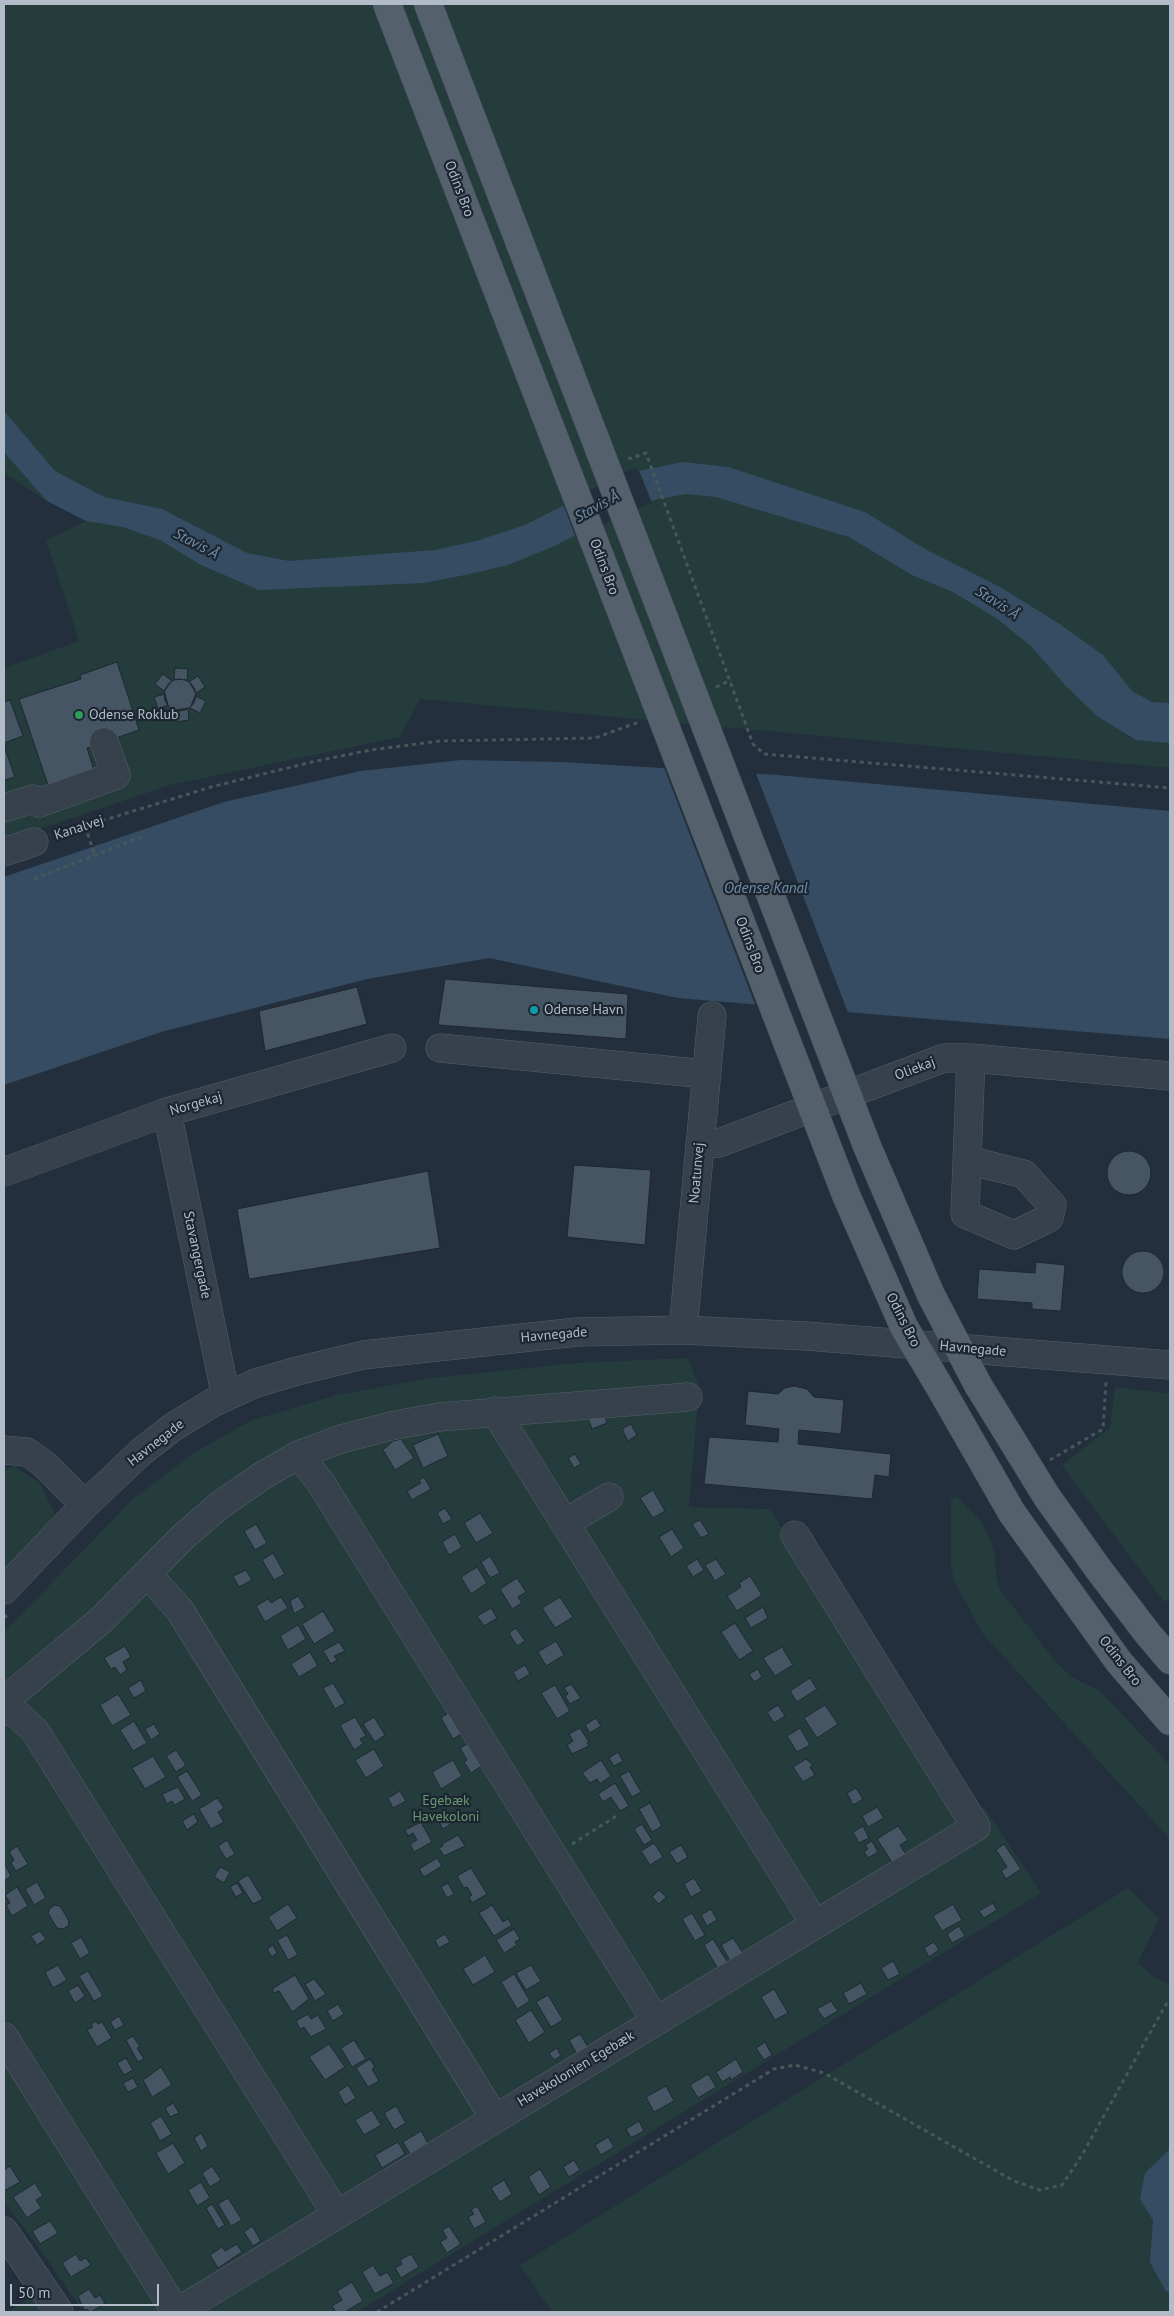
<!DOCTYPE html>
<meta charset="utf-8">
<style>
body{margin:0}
#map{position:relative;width:1174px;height:2316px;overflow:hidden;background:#232f3c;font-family:"PT Sans",sans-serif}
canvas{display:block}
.frame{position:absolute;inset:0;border:5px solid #b2bcc8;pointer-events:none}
.scale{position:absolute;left:10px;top:2284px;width:149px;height:22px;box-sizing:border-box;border:2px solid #b2bcc8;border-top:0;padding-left:6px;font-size:15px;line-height:18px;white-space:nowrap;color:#b2bcc8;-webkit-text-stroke:4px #1c2631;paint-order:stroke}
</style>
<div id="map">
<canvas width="1174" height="2316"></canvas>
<div class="frame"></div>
<div class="scale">50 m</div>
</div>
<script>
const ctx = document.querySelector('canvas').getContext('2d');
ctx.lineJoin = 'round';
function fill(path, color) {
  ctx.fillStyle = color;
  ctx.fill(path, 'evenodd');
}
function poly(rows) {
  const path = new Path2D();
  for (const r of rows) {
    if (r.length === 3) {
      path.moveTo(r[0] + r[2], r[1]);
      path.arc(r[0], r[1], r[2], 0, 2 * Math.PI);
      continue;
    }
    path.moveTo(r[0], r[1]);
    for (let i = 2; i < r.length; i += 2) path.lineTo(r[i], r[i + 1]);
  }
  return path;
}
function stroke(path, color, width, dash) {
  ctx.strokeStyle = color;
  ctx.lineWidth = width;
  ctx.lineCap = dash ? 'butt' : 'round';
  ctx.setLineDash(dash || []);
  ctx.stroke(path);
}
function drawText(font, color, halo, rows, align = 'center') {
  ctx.font = font + ' "PT Sans",sans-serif';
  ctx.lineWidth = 4.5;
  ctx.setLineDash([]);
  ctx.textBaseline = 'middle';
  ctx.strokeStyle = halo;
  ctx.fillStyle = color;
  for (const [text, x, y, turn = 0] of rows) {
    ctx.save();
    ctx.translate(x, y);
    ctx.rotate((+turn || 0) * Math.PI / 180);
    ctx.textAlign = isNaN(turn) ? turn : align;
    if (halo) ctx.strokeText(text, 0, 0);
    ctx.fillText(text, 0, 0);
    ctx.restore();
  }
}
const green = poly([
 [4,4,1170,4,1170,768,420,699,400,737,170,785,4,841,4,668,79,641,46,540,86,521,47,501,4,473],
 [688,1358,699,1387,689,1507,770,1509,960,1818,984,1807,1041,1893,357,2312,83,2312,42,2252,4,2202,4,1632,131,1501,192,1454,250,1421,337,1395,431,1378,576,1363],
 [1115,1387,1170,1394,1170,1598,1164,1602,1062,1465,1110,1428],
 [14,1466,40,1483,54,1513,48,1528,4,1573,4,1470],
 [957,1497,980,1520,991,1541,995,1557,996,1579,1001,1591,1054,1660,1073,1678,1099,1690,1170,1765,1170,1839,983,1634,954,1581,951,1564,951,1499],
 [1128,1888,1159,1918,1138,1963,1155,1977,1170,1985,1170,2312,552,2312,520,2265],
 [38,2293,52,2312,7,2312]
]);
const water = poly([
 [4,411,55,471,104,497,162,509,247,553,289,561,435,550,476,541,525,525,628,473,683,462,728,467,865,512,925,549,1000,587,1058,623,1103,655,1132,691,1152,702,1170,703,1170,743,1136,740,1097,716,1064,684,1031,646,996,618,953,592,912,575,849,537,716,497,686,494,658,499,630,508,552,547,508,565,465,575,424,583,259,590,201,565,160,540,123,527,86,521,47,501,4,452],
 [461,760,561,762,778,775,1170,811,1170,1039,678,998,489,958,367,979,161,1032,4,1085,4,877,224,802,361,771],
 [1170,2149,1170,2293,1165,2290,1150,2262,1153,2220,1140,2199,1145,2173]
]);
const pier = poly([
 [638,468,652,503,631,511,576,538,563,504,627,471],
 [663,765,755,771,849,1015,756,1007]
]);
const building = poly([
 [117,662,139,730,87,748,95,773,49,788,19,699,81,679,80,675,117,662],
 [175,668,188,669,187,680,174,679,175,668],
 [163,674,172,681,164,691,155,684,163,674],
 [198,676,205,687,196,693,189,682,198,676],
 [180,695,16],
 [165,694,168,705,158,709,154,697,165,694],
 [195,696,206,701,200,713,190,708,195,696],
 [10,700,23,736,4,743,4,702,10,700],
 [188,708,189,720,176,722,175,710,188,708],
 [4,746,15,777,4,780,4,746],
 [445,979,628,994,626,1039,438,1025,445,979],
 [357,987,367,1024,265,1051,259,1011,357,987],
 [1129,1173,22],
 [574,1165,651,1170,645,1245,567,1237,574,1165],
 [428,1171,440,1248,249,1279,237,1209,428,1171],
 [1143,1272,21],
 [1036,1262,1065,1265,1061,1311,1032,1309,1032,1303,977,1299,979,1269,1035,1273,1036,1262],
 [794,1386,807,1389,814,1397,844,1400,841,1434,799,1430,798,1444,891,1454,889,1477,875,1475,872,1499,704,1484,709,1437,778,1442,779,1429,745,1425,748,1391,778,1394,785,1388,794,1386],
 [602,1407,607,1423,592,1429,586,1412,602,1407],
 [631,1424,637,1435,628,1441,622,1429,631,1424],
 [438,1434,448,1456,423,1468,413,1445,438,1434],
 [401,1439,414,1458,395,1470,383,1450,393,1441,401,1439],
 [575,1454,581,1464,574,1468,568,1458,575,1454],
 [424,1477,431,1489,412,1500,407,1491,421,1483,419,1480,424,1477],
 [653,1490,665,1511,653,1518,640,1498,653,1490],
 [445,1508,452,1519,443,1524,437,1513,445,1508],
 [480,1513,493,1533,476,1543,464,1523,480,1513],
 [700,1520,709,1534,701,1538,692,1524,700,1520],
 [256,1524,267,1543,255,1550,244,1531,256,1524],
 [672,1529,684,1548,671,1557,659,1537,672,1529],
 [455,1534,462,1547,449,1555,442,1542,455,1534],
 [273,1553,285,1574,274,1580,262,1560,273,1553],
 [490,1556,500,1573,490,1578,481,1562,490,1556],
 [697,1559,704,1570,693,1577,686,1566,697,1559],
 [716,1559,726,1574,715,1581,705,1565,716,1559],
 [477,1567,487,1583,471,1594,461,1577,477,1567],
 [246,1570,252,1580,239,1587,233,1576,246,1570],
 [750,1576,762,1595,737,1611,727,1596,741,1587,739,1583,750,1576],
 [517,1578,526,1592,518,1597,522,1603,512,1609,500,1589,517,1578],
 [298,1596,305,1607,294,1614,290,1601,298,1596],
 [281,1597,288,1608,265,1622,256,1606,268,1599,271,1603,281,1597],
 [560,1597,573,1617,555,1628,542,1608,560,1597],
 [763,1607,768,1618,751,1628,745,1618,763,1607],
 [491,1608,497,1618,484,1626,477,1616,491,1608],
 [323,1611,335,1631,314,1644,302,1624,323,1611],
 [735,1623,753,1651,739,1660,721,1632,735,1623],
 [298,1625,306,1639,288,1650,280,1636,298,1625],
 [516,1628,525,1641,517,1646,509,1633,516,1628],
 [556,1641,564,1655,546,1666,538,1652,556,1641],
 [339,1642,345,1651,334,1656,337,1660,331,1664,323,1651,339,1642],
 [125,1646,131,1657,123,1662,127,1670,120,1675,115,1667,111,1669,104,1658,125,1646],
 [782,1647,793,1665,775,1676,763,1658,782,1647],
 [310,1652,318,1666,299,1677,291,1664,310,1652],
 [525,1665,530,1674,518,1681,513,1672,525,1665],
 [758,1669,762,1677,754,1682,749,1674,758,1669],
 [810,1678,817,1689,797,1702,790,1691,810,1678],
 [141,1680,146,1691,134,1698,128,1688,141,1680],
 [333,1683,345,1703,335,1709,323,1688,333,1683],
 [571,1684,581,1698,570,1704,565,1696,568,1694,564,1688,571,1684],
 [555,1685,570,1711,557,1719,541,1693,555,1685],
 [118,1694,131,1715,112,1726,100,1705,118,1694],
 [778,1705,785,1716,774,1723,767,1712,778,1705],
 [825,1705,838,1724,817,1738,804,1718,825,1705],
 [451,1711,466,1731,453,1739,441,1718,451,1711],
 [355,1717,366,1736,360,1739,363,1744,354,1750,340,1725,355,1717],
 [374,1717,385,1735,375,1742,363,1724,374,1717],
 [596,1718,601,1726,590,1733,585,1725,596,1718],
 [134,1721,147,1743,133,1751,120,1730,134,1721],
 [154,1724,160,1734,151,1740,145,1729,154,1724],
 [580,1728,589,1742,587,1743,589,1746,572,1754,567,1745,573,1741,569,1734,580,1728],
 [800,1728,810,1745,797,1752,787,1736,800,1728],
 [469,1743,483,1765,471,1773,464,1762,467,1760,460,1748,469,1743],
 [374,1749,384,1766,366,1778,355,1760,374,1749],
 [176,1750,186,1765,176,1772,166,1756,176,1750],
 [618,1752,623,1761,614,1766,609,1758,618,1752],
 [153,1756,166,1777,145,1789,132,1768,153,1756],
 [806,1759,813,1765,810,1767,815,1775,803,1782,793,1767,806,1759],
 [453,1760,462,1776,441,1789,432,1772,453,1760],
 [601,1760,611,1776,600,1784,597,1779,590,1783,582,1773,601,1760],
 [187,1771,202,1795,192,1801,177,1777,187,1771],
 [629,1771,641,1792,632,1797,620,1776,629,1771],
 [615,1783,629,1806,620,1811,611,1797,603,1802,598,1794,615,1783],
 [178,1787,185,1799,175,1805,172,1801,167,1804,162,1794,178,1787],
 [856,1788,863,1799,853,1805,847,1793,856,1788],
 [400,1791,406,1801,393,1808,388,1798,400,1791],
 [217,1798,224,1808,218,1812,224,1822,211,1829,199,1809,217,1798],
 [650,1803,662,1826,652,1832,639,1809,650,1803],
 [877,1807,884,1818,868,1827,862,1816,877,1807],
 [194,1814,198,1822,187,1830,182,1821,194,1814],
 [447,1817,451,1824,443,1829,439,1822,447,1817],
 [421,1822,432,1842,414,1852,410,1844,417,1840,413,1833,408,1836,405,1830,421,1822],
 [642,1824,652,1840,644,1845,634,1829,642,1824],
 [863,1826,869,1838,859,1843,853,1832,863,1826],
 [898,1826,908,1840,900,1845,908,1858,895,1867,877,1839,898,1826],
 [458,1835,465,1846,444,1856,439,1848,443,1846,442,1844,458,1835],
 [227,1840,235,1854,226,1859,218,1846,227,1840],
 [872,1841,878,1852,868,1858,864,1852,868,1849,865,1845,872,1841],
 [654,1843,663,1857,650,1865,641,1851,654,1843],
 [1004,1844,1021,1869,1006,1879,1001,1871,1007,1867,996,1850,1004,1844],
 [681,1845,688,1857,677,1864,669,1852,681,1845],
 [17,1846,28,1864,16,1871,11,1863,14,1860,9,1852,17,1846],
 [437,1858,442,1866,424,1877,419,1869,437,1858],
 [4,1863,11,1876,4,1881,4,1863],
 [220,1867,230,1872,224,1883,214,1877,220,1867],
 [471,1868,487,1894,472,1903,469,1897,472,1895,467,1887,464,1888,457,1876,471,1868],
 [248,1875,263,1899,253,1904,238,1881,248,1875],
 [694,1878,702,1891,691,1897,684,1884,694,1878],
 [37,1882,46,1898,34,1905,25,1889,37,1882],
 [237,1883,243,1893,236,1897,230,1887,237,1883],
 [448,1883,454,1894,447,1898,441,1887,448,1883],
 [17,1887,28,1906,12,1916,6,1905,10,1903,5,1895,17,1887],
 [659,1890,666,1897,659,1904,652,1897,659,1890],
 [993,1903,997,1910,984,1918,979,1911,993,1903],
 [288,1904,297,1918,277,1931,268,1917,288,1904],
 [953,1904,962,1920,942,1931,933,1916,953,1904],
 [55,1905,60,1906,69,1921,68,1926,63,1929,57,1928,48,1913,50,1908,55,1905],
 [492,1905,503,1922,508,1919,512,1925,494,1936,479,1913,492,1905],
 [711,1909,717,1920,707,1926,701,1915,711,1909],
 [692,1913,705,1935,695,1941,682,1919,692,1913],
 [959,1926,965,1936,952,1943,947,1934,959,1926],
 [514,1929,520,1939,515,1942,517,1945,504,1953,496,1940,514,1929],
 [40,1931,46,1939,37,1945,31,1936,40,1931],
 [445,1934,450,1942,439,1948,435,1940,445,1934],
 [287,1935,298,1955,288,1960,277,1940,287,1935],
 [81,1937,90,1953,80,1959,71,1943,81,1937],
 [733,1938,745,1956,732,1964,721,1945,733,1938],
 [713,1939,728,1963,718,1969,704,1945,713,1939],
 [934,1942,939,1950,929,1957,924,1948,934,1942],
 [273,1945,277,1953,272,1957,267,1949,273,1945],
 [485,1955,495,1972,473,1985,463,1969,485,1955],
 [893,1961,900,1974,888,1980,881,1968,893,1961],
 [58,1965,67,1980,53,1988,45,1972,58,1965],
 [531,1965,541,1981,526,1990,516,1973,531,1965],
 [88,1971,103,1996,94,2001,79,1976,88,1971],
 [514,1974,530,2001,517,2009,501,1982,514,1974],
 [295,1975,309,1999,292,2012,279,1991,274,1993,272,1989,295,1975],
 [314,1979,326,1994,315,2001,305,1984,314,1979],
 [861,1983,867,1994,849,2004,843,1993,861,1983],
 [78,1985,85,1996,75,2003,68,1991,78,1985],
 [774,1989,788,2013,775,2020,761,1997,774,1989],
 [548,1995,563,2020,551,2027,536,2002,548,1995],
 [831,2001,838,2011,824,2019,817,2009,831,2001],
 [338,2004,344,2014,333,2021,327,2011,338,2004],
 [531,2010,545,2032,529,2043,515,2020,531,2010],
 [308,2014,311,2019,318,2015,326,2029,311,2037,304,2027,300,2029,296,2021,308,2014],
 [119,2016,124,2025,115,2030,110,2022,119,2016],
 [96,2021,98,2024,102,2022,112,2038,97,2047,87,2030,93,2027,91,2024,96,2021],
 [580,2034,588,2047,577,2054,569,2040,580,2034],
 [133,2036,140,2047,137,2048,144,2059,138,2062,126,2040,133,2036],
 [354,2040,366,2059,352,2067,341,2048,354,2040],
 [765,2042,772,2055,764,2060,756,2048,765,2042],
 [329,2044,345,2067,325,2080,309,2057,329,2044],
 [557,2048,561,2056,554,2060,549,2053,557,2048],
 [126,2058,133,2070,124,2075,117,2063,126,2058],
 [370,2059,375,2067,372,2069,379,2081,368,2087,356,2068,370,2059],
 [736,2059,743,2072,731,2080,730,2077,722,2082,716,2072,736,2059],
 [161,2067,172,2085,152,2097,143,2080,161,2067],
 [708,2074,716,2087,698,2098,690,2085,708,2074],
 [133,2078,138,2087,128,2092,123,2083,133,2078],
 [348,2085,356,2098,345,2105,338,2092,348,2085],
 [666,2086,674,2101,654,2112,646,2097,666,2086],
 [173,2103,179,2113,170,2117,165,2108,173,2103],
 [396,2106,406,2123,394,2130,384,2113,396,2106],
 [372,2110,381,2125,364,2135,355,2120,372,2110],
 [161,2116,172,2134,160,2141,150,2123,161,2116],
 [639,2121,644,2131,631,2138,626,2129,639,2121],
 [421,2131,428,2143,410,2154,403,2142,421,2131],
 [201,2133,208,2146,201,2151,194,2138,201,2133],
 [608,2137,614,2147,601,2155,595,2145,608,2137],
 [398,2142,405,2154,382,2168,375,2155,398,2142],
 [173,2143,185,2163,168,2174,156,2153,173,2143],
 [574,2160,580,2170,569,2177,563,2167,574,2160],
 [10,2166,20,2182,4,2191,4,2170,10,2166],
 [212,2166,221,2180,210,2187,202,2173,212,2166],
 [540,2169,551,2187,539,2195,528,2177,540,2169],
 [504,2180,512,2194,500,2202,491,2188,504,2180],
 [201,2182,210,2198,197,2206,188,2190,201,2182],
 [35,2183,43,2196,36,2200,41,2208,27,2218,13,2197,35,2183],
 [228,2198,242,2220,231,2226,218,2204,228,2198],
 [212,2204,225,2225,218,2229,206,2208,212,2204],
 [477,2206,486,2222,474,2229,468,2217,474,2214,471,2210,477,2206],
 [50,2221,58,2233,40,2244,32,2231,50,2221],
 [252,2226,261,2241,253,2246,244,2232,252,2226],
 [449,2226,461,2244,447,2253,440,2242,447,2238,442,2230,449,2226],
 [237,2244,242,2252,218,2268,210,2255,222,2247,225,2251,237,2244],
 [76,2254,80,2261,86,2258,91,2265,71,2277,62,2263,76,2254],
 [411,2254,419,2267,401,2278,395,2268,402,2264,400,2260,411,2254],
 [373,2265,380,2276,387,2272,394,2283,375,2294,362,2272,373,2265],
 [352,2282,363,2301,345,2312,336,2312,332,2306,342,2300,337,2291,352,2282],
 [89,2289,95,2298,100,2295,105,2303,91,2312,86,2309,84,2310,78,2296,89,2289]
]);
const path = poly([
 [628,459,646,453,753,744,764,754,1170,788],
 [716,687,731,680],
 [85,826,95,856],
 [56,835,211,787,316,761,371,750,440,741,595,738,639,722],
 [34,879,141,837],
 [1050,1460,1103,1429,1106,1382],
 [4,1618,9,1613],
 [572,1844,618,1815],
 [377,2312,774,2069,795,2065,824,2073,1014,2181,1040,2190,1062,2185,1082,2155,1165,2006,1170,2000]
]);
const minor = poly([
 [4,808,33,799,39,803,116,775,104,742],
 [4,852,34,842],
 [440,1048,706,1074],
 [167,1112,226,1397],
 [700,1144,719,1143,944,1058,971,1058,1170,1076],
 [967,1160,1024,1174,1052,1205,1049,1218,1014,1235,965,1214,971,1058],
 [4,1172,167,1112,392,1048],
 [683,1330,712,1016],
 [495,1411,815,1924],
 [4,1450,27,1452,44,1464,85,1505],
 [298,1455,319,1480,656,2021],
 [565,1523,609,1497],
 [147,1574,179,1609,495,2119],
 [4,1590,85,1505,141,1452,173,1427,214,1402,256,1383,297,1371,363,1355,577,1332,683,1330,806,1336,1170,1365],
 [4,1701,100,1621,184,1536,220,1505,262,1476,298,1455,341,1439,391,1426,439,1417,688,1397],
 [4,1709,17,1714,35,1731,337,2215],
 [4,2037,176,2312],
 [4,2231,59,2312],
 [177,2312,976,1827,795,1535]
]);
const major = poly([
 [938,1384,1012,1513,1119,1662,1170,1721],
 [978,1385,1047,1497,1099,1570,1148,1634,1170,1660]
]);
const majorBridge = poly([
 [387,4,846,1195,904,1327,938,1384],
 [428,4,867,1146,931,1295,978,1385]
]);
const markers = [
 [79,715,5,"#2e9e5b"],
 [534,1010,5,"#0f9aa8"]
];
const streetNames = [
 ["Odins Bro",459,189,69],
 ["Odins Bro",604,567,69],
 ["Kanalvej",79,828,-18],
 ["Odins Bro",750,945,69],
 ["Oliekaj",915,1069,-21],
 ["Norgekaj",196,1104,-16],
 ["Noatunvej",697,1173,-85],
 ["Stavangergade",197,1255,78],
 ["Odins Bro",903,1320,63],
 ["Havnegade",554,1335,-5],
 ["Havnegade",973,1349,5],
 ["Havnegade",156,1443,-38],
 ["Odins Bro",1120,1661,52],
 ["Havekolonien Egebæk",576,2069,-31]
];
const poiNames = [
 ["Odense Roklub",89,715],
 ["Odense Havn",544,1010]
];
const parkNames = [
 ["Egebæk",446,1801],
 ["Havekoloni",446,1817]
];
const waterNames = [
 ["Stavis Å",597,507,-29],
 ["Stavis Å",196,544,28],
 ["Stavis Å",997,603,33],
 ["Odense Kanal",766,889]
];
fill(green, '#253c3d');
fill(water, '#364c63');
fill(pier, '#232f3c');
fill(building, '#465563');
stroke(building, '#1e2833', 1);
stroke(minor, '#555f6a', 29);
stroke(major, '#404a55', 29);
stroke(path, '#43595a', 3, [4, 4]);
stroke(minor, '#37414c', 28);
stroke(major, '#55606d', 28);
stroke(majorBridge, '#404a55', 29, []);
stroke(majorBridge, '#55606d', 28);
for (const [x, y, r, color] of markers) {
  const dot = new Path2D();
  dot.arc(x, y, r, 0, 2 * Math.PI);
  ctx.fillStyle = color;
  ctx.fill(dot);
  stroke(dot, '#1c2631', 2);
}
drawText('14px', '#b2bcc8', '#1c2631', streetNames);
drawText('14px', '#b2bcc8', '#1c2631', poiNames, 'left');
drawText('14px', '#699971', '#1c2631', parkNames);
drawText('italic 15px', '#728fab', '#1c2631', waterNames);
</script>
